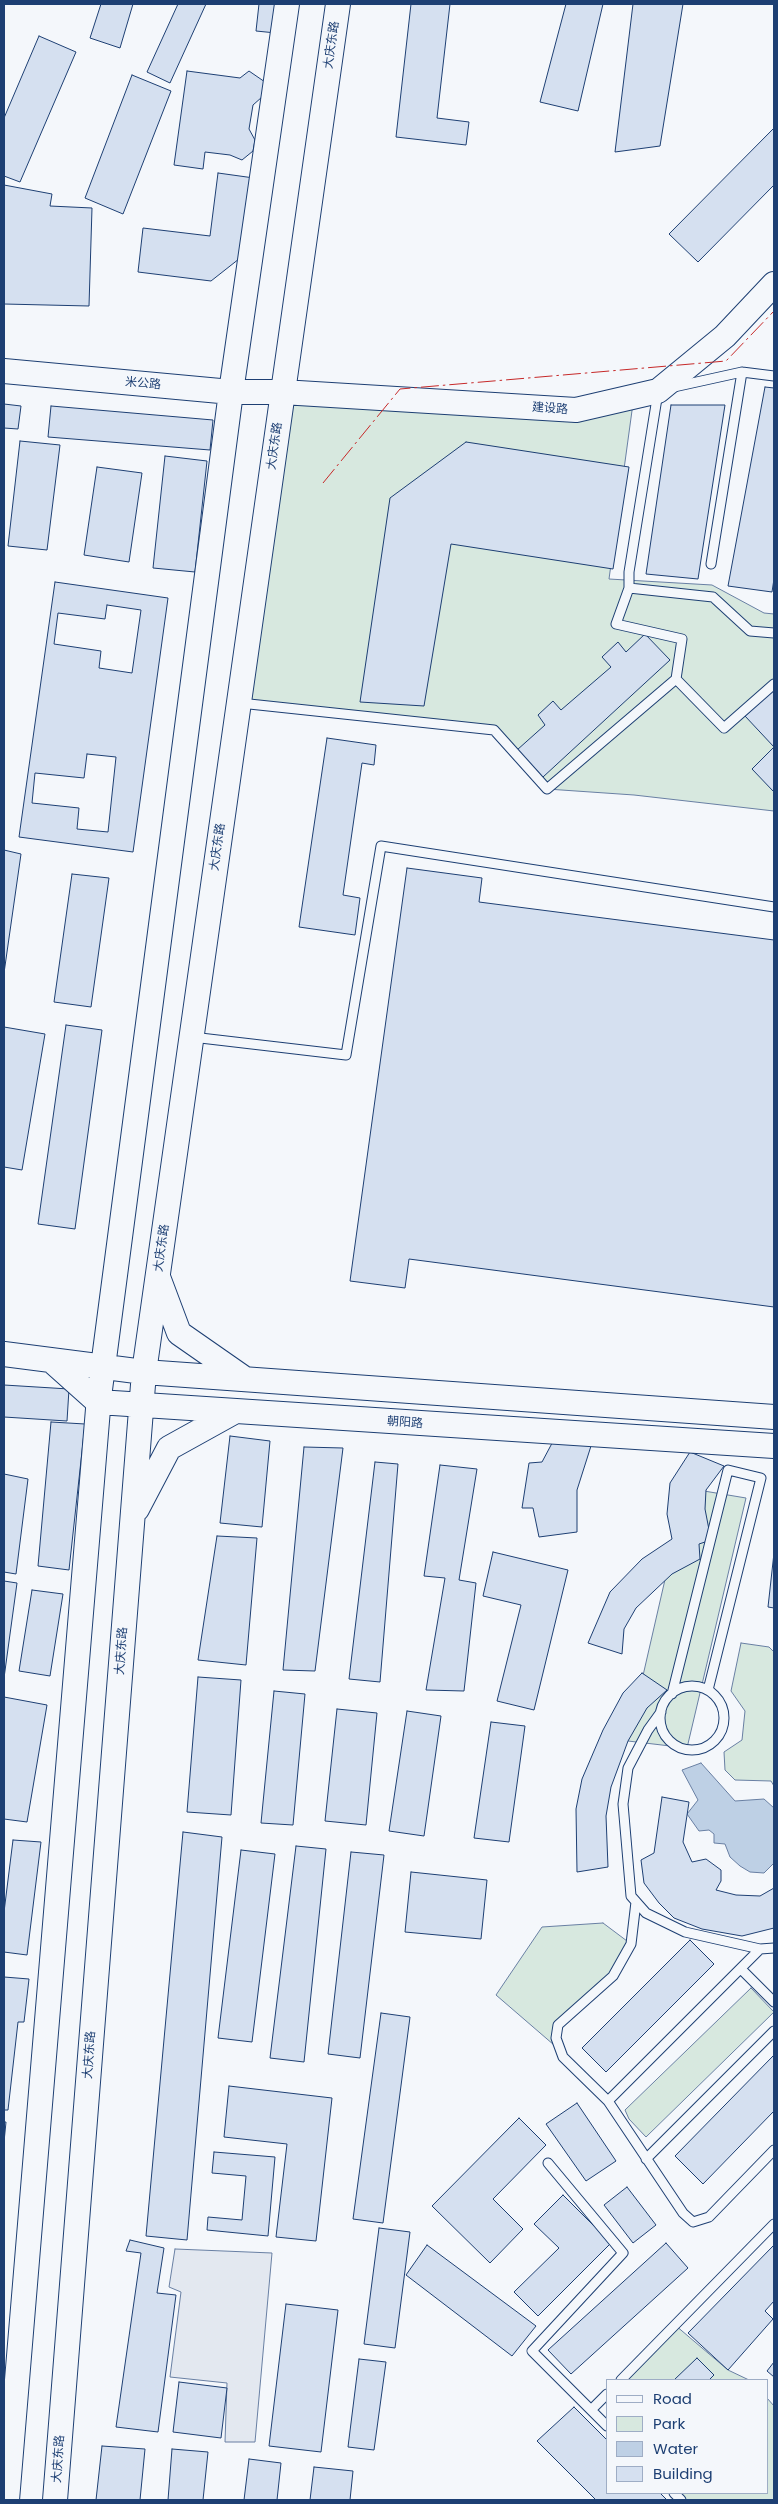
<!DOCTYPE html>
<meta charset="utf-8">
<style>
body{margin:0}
#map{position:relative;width:778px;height:2504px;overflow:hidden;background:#f4f7fb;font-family:Poppins,sans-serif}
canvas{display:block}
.frame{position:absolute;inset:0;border:5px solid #1d3f73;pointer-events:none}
.legend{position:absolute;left:606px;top:2379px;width:162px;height:115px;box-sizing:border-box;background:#f4f7fb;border:1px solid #9eadc5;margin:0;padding:6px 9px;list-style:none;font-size:15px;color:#1d3f73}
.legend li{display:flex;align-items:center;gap:10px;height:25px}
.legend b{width:25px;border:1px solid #9eadc5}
</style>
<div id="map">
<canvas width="778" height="2504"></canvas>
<div class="frame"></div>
<ul class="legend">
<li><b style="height:6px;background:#f4f7fb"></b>Road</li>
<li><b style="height:14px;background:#d7e8df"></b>Park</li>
<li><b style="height:14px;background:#bed0e5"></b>Water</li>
<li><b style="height:14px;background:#d5e0f0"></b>Building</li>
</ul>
</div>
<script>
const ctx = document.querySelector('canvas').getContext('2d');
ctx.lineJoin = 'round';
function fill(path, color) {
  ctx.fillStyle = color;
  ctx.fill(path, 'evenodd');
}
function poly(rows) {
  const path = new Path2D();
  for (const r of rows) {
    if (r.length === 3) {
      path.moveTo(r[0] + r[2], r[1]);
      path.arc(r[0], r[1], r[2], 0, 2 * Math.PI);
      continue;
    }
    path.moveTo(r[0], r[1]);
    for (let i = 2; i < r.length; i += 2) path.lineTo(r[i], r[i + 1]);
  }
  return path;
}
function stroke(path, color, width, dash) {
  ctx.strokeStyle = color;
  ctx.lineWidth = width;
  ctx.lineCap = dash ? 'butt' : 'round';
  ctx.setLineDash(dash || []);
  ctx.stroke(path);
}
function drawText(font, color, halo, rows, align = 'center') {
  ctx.font = font + ' Poppins,"Noto Sans SC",sans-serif';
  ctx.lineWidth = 4;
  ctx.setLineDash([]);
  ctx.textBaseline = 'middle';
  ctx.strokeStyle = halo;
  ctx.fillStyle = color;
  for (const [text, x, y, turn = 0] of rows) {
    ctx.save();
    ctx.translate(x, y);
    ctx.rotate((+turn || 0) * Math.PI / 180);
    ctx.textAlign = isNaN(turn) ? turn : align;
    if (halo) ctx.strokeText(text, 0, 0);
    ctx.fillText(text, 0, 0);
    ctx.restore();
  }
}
const green = poly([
 [282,392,576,410,634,396,609,579,712,585,764,613,774,614,774,811,634,795,547,789,493,730,238,703,282,392],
 [686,1488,746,1498,687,1748,628,1741,686,1488],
 [741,1643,769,1647,774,1652,774,1786,771,1781,735,1780,725,1770,724,1752,742,1740,745,1711,731,1691,741,1643],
 [603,1923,631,1944,613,1976,558,2025,554,2045,496,1995,542,1927,603,1923],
 [751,1988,774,2012,646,2137,629,2119,625,2110,751,1988],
 [675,2325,728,2370,749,2380,621,2380,675,2325],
 [767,2398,774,2406,774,2500,681,2500,674,2493,767,2493,767,2398]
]);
const parking = poly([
 [175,2249,272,2253,255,2442,225,2442,227,2383,170,2377,181,2292,169,2287,175,2249]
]);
const water = poly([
 [701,1763,735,1801,764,1799,774,1808,774,1863,764,1873,750,1872,740,1866,730,1857,725,1844,714,1843,714,1834,709,1830,699,1831,687,1814,698,1800,682,1770,701,1763]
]);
const building = poly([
 [101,4,133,4,120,48,90,38,101,4],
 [178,4,206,4,170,83,147,72,178,4],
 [259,4,279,4,276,33,256,31,259,4],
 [411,4,450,4,437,118,469,122,466,145,396,137,411,4],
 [566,4,603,4,578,111,540,102,566,4],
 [633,4,683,4,660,146,615,152,633,4],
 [39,36,76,52,20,182,4,176,4,118,39,36],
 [187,71,240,78,249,71,265,82,262,97,253,105,249,129,255,140,253,151,242,160,230,155,205,152,203,169,174,165,187,71],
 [132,75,171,91,123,214,85,198,132,75],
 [774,128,774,185,698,262,669,234,774,128],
 [218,173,254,178,244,255,211,281,138,272,143,228,210,236,218,173],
 [4,185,52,194,50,206,92,208,89,306,4,304,4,185],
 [765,387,774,388,774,579,772,592,728,586,765,387],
 [4,404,21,406,18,429,4,428,4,404],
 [671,405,725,405,698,579,646,574,671,405],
 [51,406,213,420,210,450,48,437,51,406],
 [20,441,60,445,47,550,8,546,20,441],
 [466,442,629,467,613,569,451,544,424,706,360,702,390,498,466,442],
 [165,456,207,461,195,572,153,568,165,456],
 [97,467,142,473,129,562,84,555,97,467],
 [55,582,168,598,133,852,19,837,55,582],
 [107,605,141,610,132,673,99,668,101,651,54,644,58,613,105,619,107,605],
 [645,634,670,660,543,777,517,750,545,725,538,715,553,701,561,710,611,667,602,657,618,642,626,652,645,634],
 [774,689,774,790,773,791,752,769,774,747,745,716,774,689],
 [327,738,376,745,374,765,362,763,343,895,360,898,355,935,299,927,327,738],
 [87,754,116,757,108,832,77,829,79,808,32,803,35,773,84,778,87,754],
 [4,850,21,854,4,973,4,850],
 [407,868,482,878,479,902,774,940,774,1307,409,1259,405,1288,350,1281,407,868],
 [72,874,109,878,91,1007,54,1002,72,874],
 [66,1025,102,1030,75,1229,38,1224,66,1025],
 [4,1027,45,1034,22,1170,4,1167,4,1027],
 [4,1385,69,1389,67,1421,4,1417,4,1385],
 [51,1422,85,1424,69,1570,38,1566,51,1422],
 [558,1432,591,1446,577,1490,577,1532,539,1537,533,1508,522,1508,529,1463,542,1462,558,1432],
 [230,1436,270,1441,262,1527,220,1523,230,1436],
 [304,1447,343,1448,315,1671,283,1670,304,1447],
 [690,1452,724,1466,706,1490,705,1509,711,1540,699,1544,700,1559,672,1574,636,1608,624,1629,622,1654,588,1643,610,1592,642,1559,672,1539,667,1514,670,1483,690,1452],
 [375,1462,398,1464,380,1682,349,1679,375,1462],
 [440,1465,477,1469,459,1580,476,1583,464,1691,426,1690,445,1578,424,1576,440,1465],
 [4,1474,28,1479,16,1574,4,1572,4,1474],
 [217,1536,257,1538,246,1665,198,1660,217,1536],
 [493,1552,568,1570,534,1710,497,1701,521,1605,483,1596,493,1552],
 [774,1553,774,1608,768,1607,774,1553],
 [4,1581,17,1583,4,1678,4,1581],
 [32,1590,63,1594,50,1676,19,1671,32,1590],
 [642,1673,667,1690,647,1708,628,1741,611,1787,606,1816,608,1867,577,1872,576,1809,582,1779,603,1730,623,1693,642,1673],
 [198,1677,241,1680,231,1815,187,1812,198,1677],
 [274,1691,305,1694,293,1825,261,1823,274,1691],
 [4,1697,47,1705,27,1822,4,1819,4,1697],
 [337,1709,377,1713,366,1825,325,1821,337,1709],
 [407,1711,441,1716,424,1836,389,1831,407,1711],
 [491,1722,525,1726,509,1842,474,1838,491,1722],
 [662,1797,689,1802,683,1842,692,1862,706,1859,721,1870,721,1881,716,1890,736,1895,760,1896,774,1888,774,1928,742,1936,702,1929,674,1918,659,1903,644,1883,641,1860,654,1853,662,1797],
 [183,1832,222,1837,187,2240,146,2236,183,1832],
 [13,1840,41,1842,27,1955,4,1952,4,1912,13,1840],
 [296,1846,326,1849,304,2062,270,2058,296,1846],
 [241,1850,275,1854,252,2042,218,2038,241,1850],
 [351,1852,384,1855,360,2058,328,2054,351,1852],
 [411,1872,487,1880,481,1939,405,1932,411,1872],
 [690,1940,714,1964,606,2072,582,2048,690,1940],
 [4,1977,29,1979,24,2022,18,2022,8,2110,4,2110,4,1977],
 [381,2013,410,2017,383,2223,353,2219,381,2013],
 [774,2055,774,2111,703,2184,675,2156,774,2055],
 [229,2086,332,2098,316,2241,276,2237,287,2144,224,2137,229,2086],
 [577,2103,616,2161,586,2181,546,2124,577,2103],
 [519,2118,546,2145,493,2199,523,2229,490,2263,432,2206,519,2118],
 [4,2122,6,2122,4,2142,4,2122],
 [214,2152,275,2157,268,2236,207,2230,208,2217,242,2220,246,2176,212,2173,214,2152],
 [627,2187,656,2225,633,2243,604,2205,627,2187],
 [563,2195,611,2243,538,2316,514,2292,559,2248,534,2224,563,2195],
 [379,2228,410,2232,395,2348,364,2344,379,2228],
 [130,2240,164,2248,157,2293,176,2295,158,2432,116,2427,141,2253,126,2251,130,2240],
 [666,2243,688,2268,571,2374,548,2350,666,2243],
 [427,2245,536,2326,512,2356,406,2275,427,2245],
 [774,2245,774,2301,765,2311,773,2319,728,2370,688,2333,774,2245],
 [286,2304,338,2310,321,2452,269,2446,286,2304],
 [697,2358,714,2375,709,2380,674,2380,697,2358],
 [359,2359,386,2362,374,2450,348,2447,359,2359],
 [774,2362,774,2377,767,2371,774,2362],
 [179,2382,227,2388,221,2438,173,2432,179,2382],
 [574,2407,607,2440,607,2493,660,2493,667,2500,596,2500,537,2441,574,2407],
 [102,2446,145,2449,140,2500,96,2500,102,2446],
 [172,2449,208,2452,203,2500,168,2500,172,2449],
 [249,2459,281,2463,277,2500,244,2500,249,2459],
 [314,2467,353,2471,350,2500,310,2500,314,2467]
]);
const lane = poly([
 [674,387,742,372,774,376],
 [658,392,629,572,629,588,713,597,750,631,774,633],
 [711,564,742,372],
 [629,588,616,624,682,639,676,679],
 [240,703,494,730,547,789,676,679,724,728,774,684],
 [192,1037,346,1055,381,846,774,907],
 [692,1718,32],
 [672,1694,728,1470,761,1478,708,1690],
 [661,1712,648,1730,628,1768,623,1804,631,1896,646,1913,685,1932,760,1949,774,1948],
 [636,1902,631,1944,613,1976,558,2025,556,2038,563,2057,608,2101,760,1949],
 [741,1969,774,2002],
 [608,2101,683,2213,693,2222,709,2217,774,2150],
 [646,2159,774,2031],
 [548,2163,623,2253,532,2351,607,2426],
 [621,2380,774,2224],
 [591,2410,607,2394],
 [674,2493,681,2500]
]);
const secondary = poly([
 [4,371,231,392,282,392,576,410,658,391,725,336,774,284],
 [158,1277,179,1333,245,1379],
 [4,1354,144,1372,774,1417],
 [51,1360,98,1402,774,1446],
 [137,1509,169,1448,234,1412],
 [7,2500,99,1397,231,392,287,4],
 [55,2500,144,1372,338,4]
]);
const power = poly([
 [323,483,400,389,726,361,774,311]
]);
const streetNames = [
 ["大庆东路",332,45,-82],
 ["米公路",143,384,5],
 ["建设路",550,409,4],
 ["大庆东路",275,446,-82],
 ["大庆东路",218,847,-82],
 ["大庆东路",162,1248,-82],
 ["朝阳路",405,1423,4],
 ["大庆东路",122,1651,-86],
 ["大庆东路",90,2055,-86],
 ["大庆东路",59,2459,-86]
];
fill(green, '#d7e8df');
stroke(green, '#687fa3', 1);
fill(parking, '#e3e8f0');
stroke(parking, '#687fa3', 1);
fill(water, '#bed0e5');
stroke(water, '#687fa3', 1);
fill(building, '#d5e0f0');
stroke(building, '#1d3f73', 1);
stroke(lane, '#1d3f73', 11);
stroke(secondary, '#1d3f73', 26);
stroke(lane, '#f4f7fb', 9);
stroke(secondary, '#f4f7fb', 24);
stroke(power, '#c62828', 1, [18, 4, 2.5, 4]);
drawText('12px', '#1d3f73', '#f4f7fb', streetNames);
</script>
